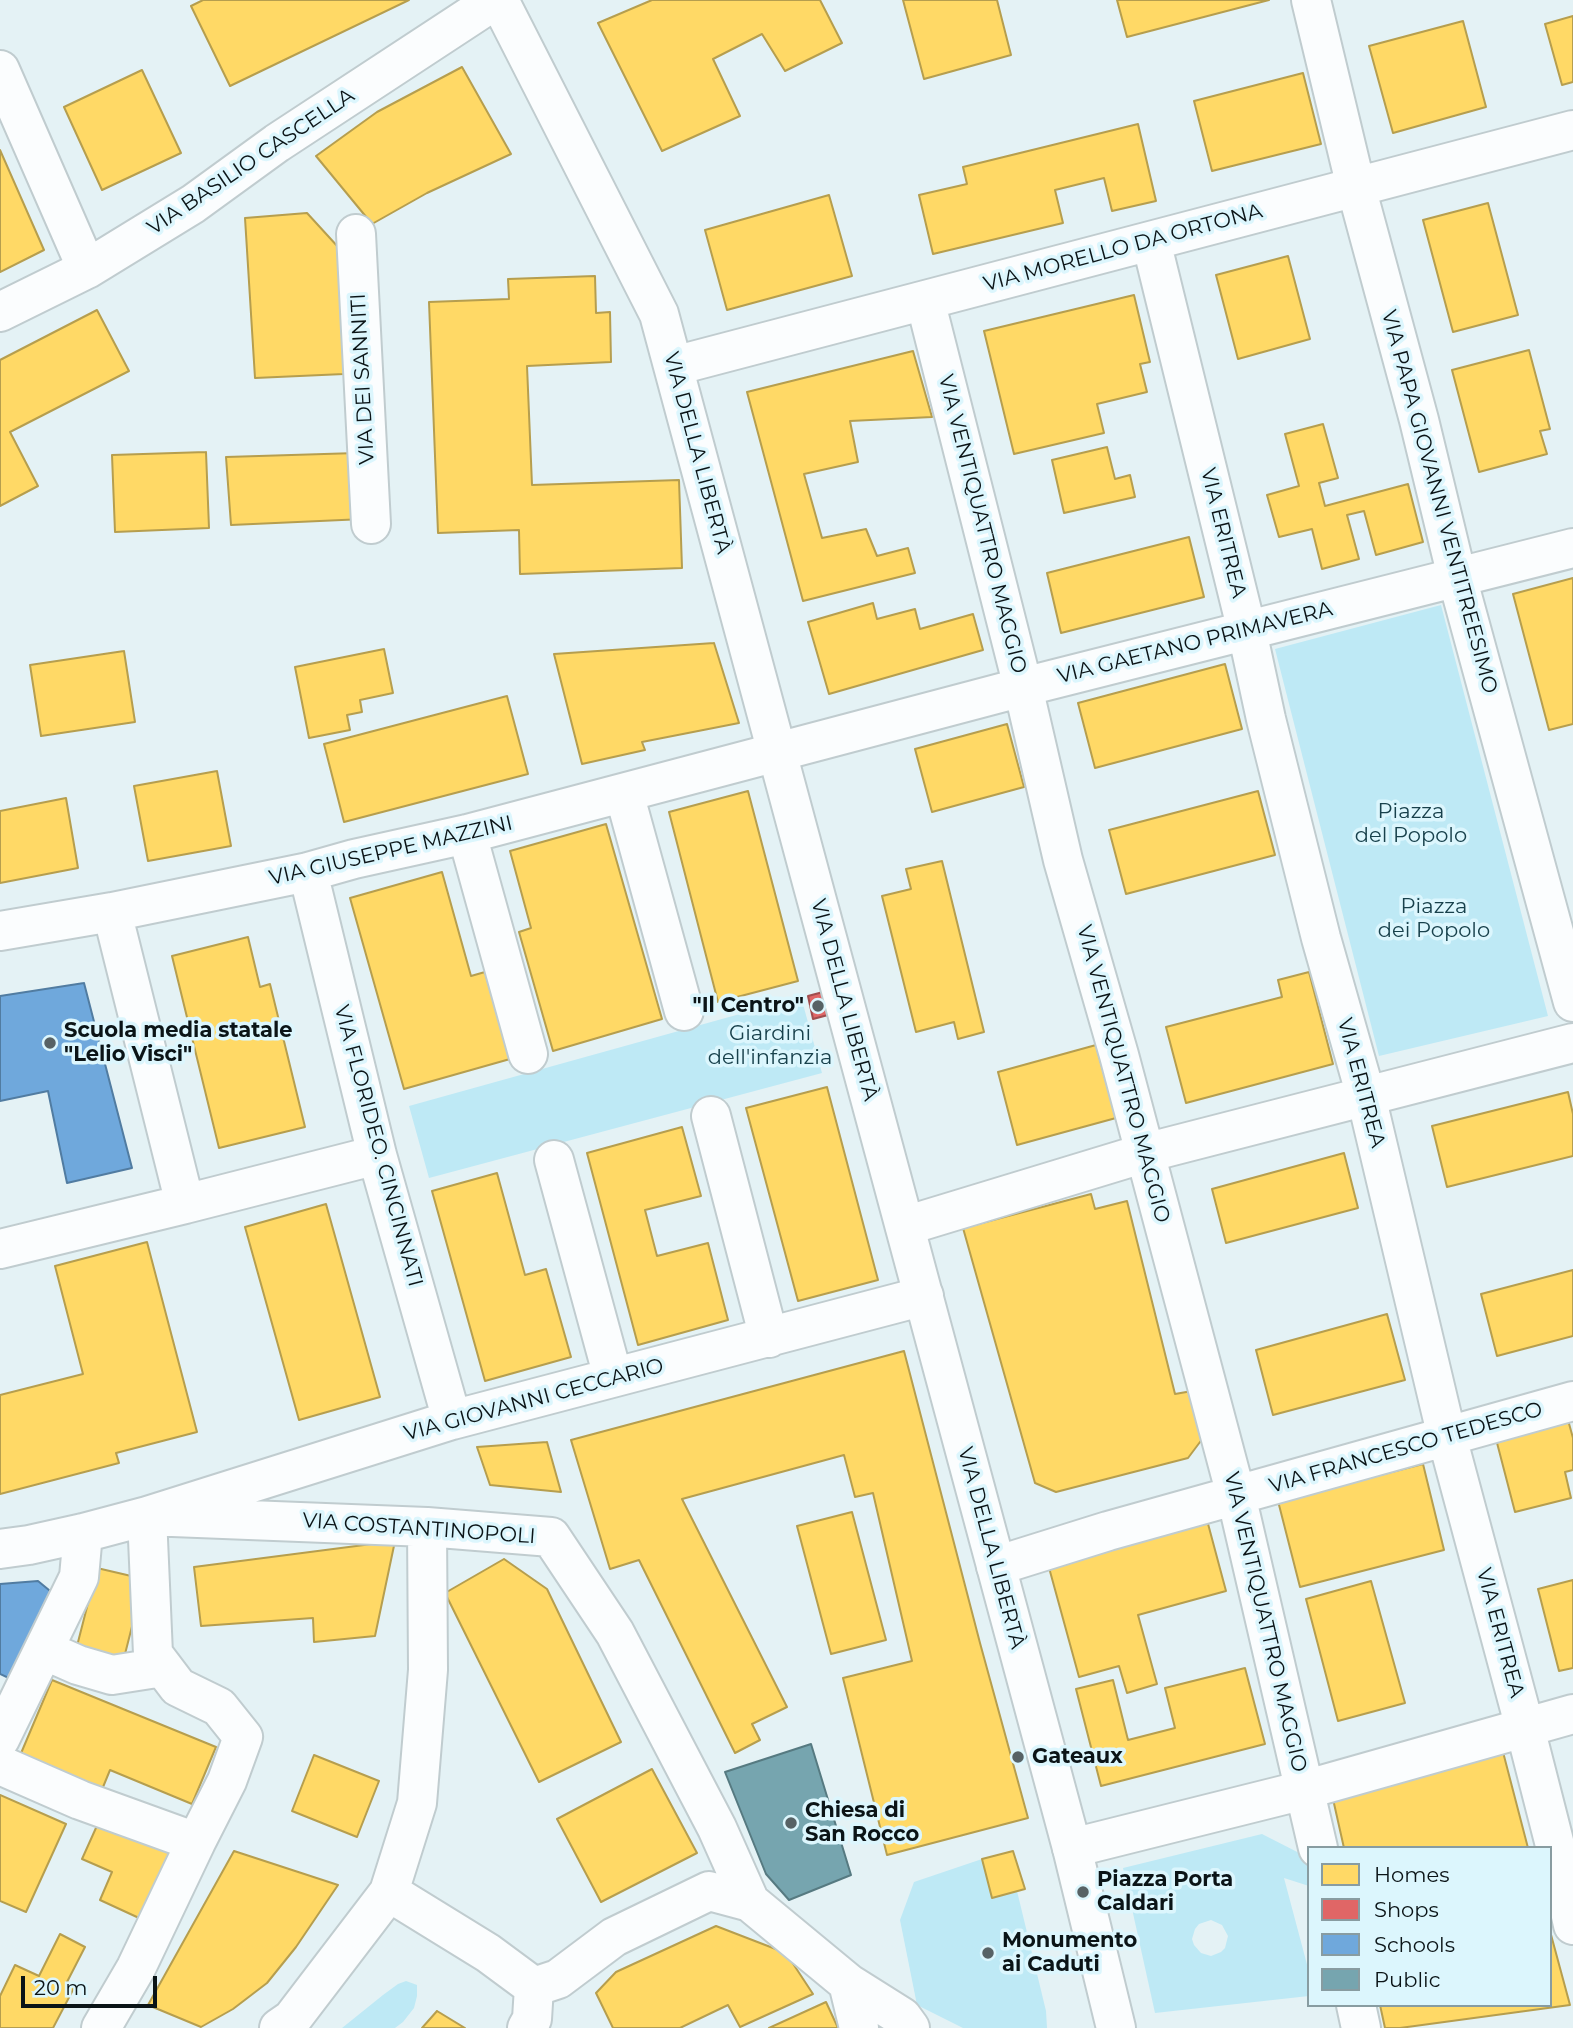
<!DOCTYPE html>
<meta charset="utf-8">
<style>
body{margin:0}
#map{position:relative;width:1573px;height:2028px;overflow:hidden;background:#e4f2f5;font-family:Montserrat,sans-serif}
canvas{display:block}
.legend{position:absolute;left:1307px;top:1846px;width:245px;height:161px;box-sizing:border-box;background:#dcf6fd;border:2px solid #889ca1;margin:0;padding:9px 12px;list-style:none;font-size:21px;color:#0b1417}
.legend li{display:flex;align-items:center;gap:14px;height:35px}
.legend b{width:35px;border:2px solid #889ca1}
.scale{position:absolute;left:21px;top:1976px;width:136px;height:32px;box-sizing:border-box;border:4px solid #0b1417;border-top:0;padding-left:9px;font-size:21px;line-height:24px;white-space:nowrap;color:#0b1417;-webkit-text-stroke:5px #dcf6fd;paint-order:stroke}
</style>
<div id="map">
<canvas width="1573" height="2028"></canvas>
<ul class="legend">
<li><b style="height:19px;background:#ffd966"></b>Homes</li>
<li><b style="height:19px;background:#e06666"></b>Shops</li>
<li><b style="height:19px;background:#6fa8dc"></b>Schools</li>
<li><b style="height:19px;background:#76a5af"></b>Public</li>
</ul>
<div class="scale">20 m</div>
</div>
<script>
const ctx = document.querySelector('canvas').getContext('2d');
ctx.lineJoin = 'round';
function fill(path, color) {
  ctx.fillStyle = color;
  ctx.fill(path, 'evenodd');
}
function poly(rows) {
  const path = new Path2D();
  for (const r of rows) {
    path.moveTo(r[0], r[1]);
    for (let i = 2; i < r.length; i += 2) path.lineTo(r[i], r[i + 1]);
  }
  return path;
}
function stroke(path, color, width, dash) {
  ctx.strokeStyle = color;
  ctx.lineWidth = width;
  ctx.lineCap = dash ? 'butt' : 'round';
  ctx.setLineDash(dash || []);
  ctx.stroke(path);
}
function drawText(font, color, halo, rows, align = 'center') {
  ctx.font = font + ' Montserrat,sans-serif';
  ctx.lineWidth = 7;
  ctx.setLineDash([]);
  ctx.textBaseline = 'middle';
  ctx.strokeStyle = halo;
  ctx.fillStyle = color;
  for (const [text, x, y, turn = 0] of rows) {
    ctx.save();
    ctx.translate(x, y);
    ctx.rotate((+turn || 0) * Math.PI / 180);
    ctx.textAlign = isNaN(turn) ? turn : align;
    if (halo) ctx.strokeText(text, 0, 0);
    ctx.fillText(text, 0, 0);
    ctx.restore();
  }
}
const green = poly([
 [1441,605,1548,1016,1379,1056,1275,649],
 [801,997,822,1073,429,1178,409,1106],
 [1262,1834,1309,1858,1309,1886,1284,1878,1309,1972,1309,1996,1155,2013,1123,1868],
 [1211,1920,1222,1925,1228,1936,1225,1948,1221,1952,1211,1956,1201,1953,1194,1945,1192,1939,1195,1929,1199,1924],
 [982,1859,992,1898,1017,1891,1046,2011,1047,2028,963,2028,917,2005,900,1920,914,1882],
 [406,1981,417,1985,417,1996,414,2008,403,2022,395,2028,342,2028,383,1995,398,1984]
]);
const homes = poly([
 [203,0,409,0,230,86,191,6,203,0],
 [652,0,820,0,842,43,785,71,762,34,713,59,740,116,662,151,598,23,652,0],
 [903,0,997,0,1011,55,924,79,903,0],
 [1117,0,1269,0,1127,37,1117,0],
 [1573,16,1573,82,1562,85,1545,24,1573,16],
 [1463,21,1486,107,1393,133,1369,46,1463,21],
 [462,67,511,154,427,193,372,224,316,156,377,112,462,67],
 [142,70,181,153,102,190,64,107,142,70],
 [1303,73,1321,144,1212,171,1194,101,1303,73],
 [1138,124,1156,201,1112,211,1104,178,1055,190,1063,223,933,254,919,195,967,184,963,167,1138,124],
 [0,150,44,250,0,272,0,150],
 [829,195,852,276,727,310,705,230,829,195],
 [1488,203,1518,315,1453,332,1423,220,1488,203],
 [307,213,339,248,344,374,255,378,245,218,307,213],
 [1288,256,1310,339,1238,359,1216,275,1288,256],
 [595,276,596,313,610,312,611,362,527,366,532,485,679,480,682,568,520,574,519,530,438,533,429,302,509,299,508,279,595,276],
 [1134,295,1150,362,1140,364,1147,392,1097,404,1104,433,1014,454,984,331,1134,295],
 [97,310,129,371,10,432,38,486,0,506,0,360,97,310],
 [1529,350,1550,429,1540,431,1547,454,1479,472,1452,370,1529,350],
 [913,351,932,417,850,421,858,462,804,474,822,538,866,529,877,556,908,548,915,573,803,601,747,392,913,351],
 [1323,424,1338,478,1319,483,1325,506,1408,484,1423,542,1376,555,1364,511,1347,515,1359,559,1322,569,1312,529,1279,537,1267,495,1299,486,1285,434,1323,424],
 [1107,447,1115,479,1130,475,1135,497,1064,513,1052,460,1107,447],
 [206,452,209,528,115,532,112,455,206,452],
 [357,453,364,519,231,525,226,457,357,453],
 [1189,537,1204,597,1061,633,1047,573,1189,537],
 [1573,578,1573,724,1549,730,1513,594,1573,578],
 [873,603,877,619,915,609,920,629,973,614,983,650,829,694,808,622,873,603],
 [714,643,739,723,642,742,645,750,582,764,554,654,714,643],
 [384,649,393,693,360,700,362,712,347,715,350,730,309,738,295,667,384,649],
 [124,651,135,722,41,736,30,665,124,651],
 [1225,664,1242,729,1095,768,1078,703,1225,664],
 [507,696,528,774,344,822,324,744,507,696],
 [1007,724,1024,787,932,812,915,749,1007,724],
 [217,771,231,846,148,861,134,786,217,771],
 [748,791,798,981,718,1002,669,812,748,791],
 [1258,791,1275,855,1126,894,1109,830,1258,791],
 [66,798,78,868,0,883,0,811,66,798],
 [606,824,662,1019,553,1051,519,932,531,928,510,851,606,824],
 [942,861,984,1032,958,1039,954,1022,916,1032,882,896,911,889,906,869,942,861],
 [442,872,471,976,485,972,510,1059,404,1089,350,898,442,872],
 [248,937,260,987,270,984,305,1127,219,1148,172,956,248,937],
 [1309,972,1333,1064,1186,1103,1166,1027,1282,997,1278,980,1309,972],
 [1096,1045,1116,1118,1017,1145,998,1072,1096,1045],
 [827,1087,878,1280,798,1301,746,1108,827,1087],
 [1568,1092,1573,1114,1573,1156,1447,1187,1432,1126,1568,1092],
 [682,1127,701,1196,645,1210,657,1256,708,1243,728,1320,638,1345,587,1153,682,1127],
 [1344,1153,1358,1208,1226,1243,1212,1189,1344,1153],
 [497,1173,525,1275,546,1269,571,1357,485,1381,432,1191,497,1173],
 [1091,1194,1095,1209,1127,1201,1175,1394,1192,1391,1203,1438,1188,1458,1056,1492,1035,1483,963,1228,1091,1194],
 [326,1204,380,1397,299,1420,245,1227,326,1204],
 [147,1242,197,1432,116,1453,119,1463,0,1494,0,1395,83,1374,55,1266,147,1242],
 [1573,1270,1573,1336,1497,1356,1481,1294,1573,1270],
 [1387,1314,1405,1380,1273,1415,1256,1350,1387,1314],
 [904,1351,980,1643,1028,1818,887,1855,843,1678,912,1661,873,1493,855,1497,844,1455,682,1499,787,1707,752,1724,760,1740,735,1753,639,1560,610,1569,571,1440,904,1351],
 [1568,1420,1573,1438,1573,1470,1565,1472,1571,1498,1515,1512,1496,1439,1568,1420],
 [547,1442,561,1492,490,1485,477,1447,547,1442],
 [1423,1464,1444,1550,1300,1587,1278,1501,1423,1464],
 [852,1512,886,1640,831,1654,797,1526,852,1512],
 [1207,1520,1226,1591,1138,1615,1157,1684,1127,1693,1119,1666,1079,1677,1048,1564,1207,1520],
 [395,1541,375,1636,314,1642,313,1618,201,1626,194,1567,395,1541],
 [504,1559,547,1589,621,1742,539,1782,445,1593,504,1559],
 [97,1568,144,1579,124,1658,77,1646,97,1568],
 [1573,1580,1573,1668,1559,1671,1538,1589,1573,1580],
 [1371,1581,1405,1703,1338,1721,1306,1599,1371,1581],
 [1245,1668,1265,1744,1101,1786,1076,1689,1113,1680,1128,1740,1175,1728,1165,1688,1245,1668],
 [52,1680,216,1747,192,1804,110,1770,101,1792,19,1758,52,1680],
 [1503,1752,1528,1848,1344,1848,1333,1799,1503,1752],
 [314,1755,379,1781,357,1837,292,1811,314,1755],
 [652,1769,697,1853,601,1902,557,1819,652,1769],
 [0,1795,66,1824,26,1912,0,1901,0,1795],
 [100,1819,170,1852,139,1918,100,1900,112,1872,82,1859,100,1819],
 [234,1851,338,1885,296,1947,267,1983,233,2009,201,2027,148,2005,234,1851],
 [1013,1851,1025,1889,992,1898,982,1859,1013,1851],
 [716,1926,786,1953,813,1994,740,2027,728,2005,680,2028,613,2028,596,1993,616,1972,716,1926],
 [1550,1931,1570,2005,1400,2028,1385,2028,1380,2005,1550,2005,1550,1931],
 [60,1934,85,1947,67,1982,75,1986,53,2028,0,2028,0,1996,15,1965,39,1976,60,1934],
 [826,2002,838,2028,769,2028,826,2002],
 [437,2011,465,2028,422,2028,437,2011]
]);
const shops = poly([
 [823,992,828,1015,813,1019,808,996,823,992]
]);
const schools = poly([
 [84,983,132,1168,67,1183,48,1091,0,1101,0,996,84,983],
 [38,1581,55,1595,13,1680,0,1674,0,1584,38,1581]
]);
const public = poly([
 [811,1744,851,1875,789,1900,766,1874,725,1772,811,1744]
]);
const street = poly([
 [1311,0,1356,187,1419,420,1457,577,1573,1002],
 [0,70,87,269],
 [356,234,371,524],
 [1151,241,1247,631,1266,719,1321,938,1366,1096,1447,1437,1525,1728,1557,1853,1573,1925],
 [925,300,1023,687,1063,860,1119,1055,1236,1495,1318,1848],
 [0,312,87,269,193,204,277,143,495,0],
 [674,366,1573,130],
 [624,793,684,1011],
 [467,834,528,1054],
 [308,872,377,1155,452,1420],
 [112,912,185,1204,377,1155],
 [0,931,112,912,308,872,354,859,467,834,1023,687,1573,548],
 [711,1116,769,1338],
 [554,1160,613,1377],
 [905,1226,1145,1153,1573,1043],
 [0,1249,185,1204],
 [0,1549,29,1545,83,1533,147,1516,427,1527,551,1537,615,1633,717,1828,750,1902,848,1983,902,2017,910,2028],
 [996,1566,1108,1531,1573,1401],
 [44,1650,78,1665,112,1675,163,1667],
 [0,1739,79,1577,83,1533],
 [0,1765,80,1800,196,1842,136,1968,101,2028],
 [196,1842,227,1781,243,1737,219,1707,178,1687,153,1654,147,1516,452,1420,924,1296],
 [1072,1848,1304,1790,1573,1714],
 [389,1892,488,1953,534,1987],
 [848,1983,859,2028],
 [1356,2005,1361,2028],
 [279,2028,292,2019,389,1892,417,1803,428,1670,427,1527],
 [527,2028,532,2019,534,1987,558,1979,614,1937,709,1891,750,1902]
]);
const secondary = poly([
 [499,0,659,314,1072,1848,1116,2028]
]);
const markers = [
 [818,1006,7,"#576265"],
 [50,1043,7,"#576265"],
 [1018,1757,7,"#576265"],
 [791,1823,7,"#576265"],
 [1083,1892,7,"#576265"],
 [988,1953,7,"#576265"]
];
const streetNames = [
 ["VIA BASILIO CASCELLA",251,162,-34],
 ["VIA MORELLO DA ORTONA",1123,248,-15],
 ["VIA DEI SANNITI",363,379,-93],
 ["VIA DELLA LIBERTÀ",697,453,75],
 ["VIA PAPA GIOVANNI VENTITREESIMO",1439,502,75],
 ["VIA VENTIQUATTRO MAGGIO",982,524,76],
 ["VIA ERITREA",1223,533,76],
 ["VIA GAETANO PRIMAVERA",1195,643,-14],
 ["VIA GIUSEPPE MAZZINI",391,851,-13],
 ["VIA DELLA LIBERTÀ",844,1000,75],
 ["VIA VENTIQUATTRO MAGGIO",1123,1074,75],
 ["VIA ERITREA",1361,1083,75],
 ["VIA FLORIDEO. CINCINNATI",378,1146,75],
 ["VIA GIOVANNI CECCARIO",534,1400,-15],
 ["VIA FRANCESCO TEDESCO",1406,1448,-16],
 ["VIA COSTANTINOPOLI",419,1529,4],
 ["VIA DELLA LIBERTÀ",991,1548,75],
 ["VIA VENTIQUATTRO MAGGIO",1265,1622,77],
 ["VIA ERITREA",1500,1633,75]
];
const parkNames = [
 ["Piazza",1411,812],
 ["del Popolo",1411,836],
 ["Piazza",1434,907],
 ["dei Popolo",1434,931],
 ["Giardini",770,1034],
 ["dell'infanzia",770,1058]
];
const poiNames = [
 ["\"Il Centro\"",804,1006,"right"],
 ["Scuola media statale",64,1031],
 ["\"Lelio Visci\"",64,1055],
 ["Gateaux",1032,1757],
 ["Chiesa di",805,1811],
 ["San Rocco",805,1835],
 ["Piazza Porta",1097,1880],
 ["Caldari",1097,1904],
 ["Monumento",1002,1941],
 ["ai Caduti",1002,1965]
];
fill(green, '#bee9f5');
fill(homes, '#ffd966');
stroke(homes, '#b69e4e', 2);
fill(shops, '#e06666');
stroke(shops, '#a04d4e', 2);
fill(schools, '#6fa8dc');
stroke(schools, '#517ca1', 2);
fill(public, '#76a5af');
stroke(public, '#567a81', 2);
stroke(street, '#c0cccf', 42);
stroke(secondary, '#c0cccf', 42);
stroke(street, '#fbfdfe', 38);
stroke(secondary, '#fbfdfe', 38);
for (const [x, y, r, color] of markers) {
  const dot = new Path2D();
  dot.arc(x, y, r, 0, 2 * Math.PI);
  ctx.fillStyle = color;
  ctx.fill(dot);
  stroke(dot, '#dcf6fd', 2.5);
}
drawText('21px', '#0b1417', '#dcf6fd', streetNames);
drawText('21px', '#18414c', '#dcf6fd', parkNames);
drawText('bold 21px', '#0b1417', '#dcf6fd', poiNames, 'left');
</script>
